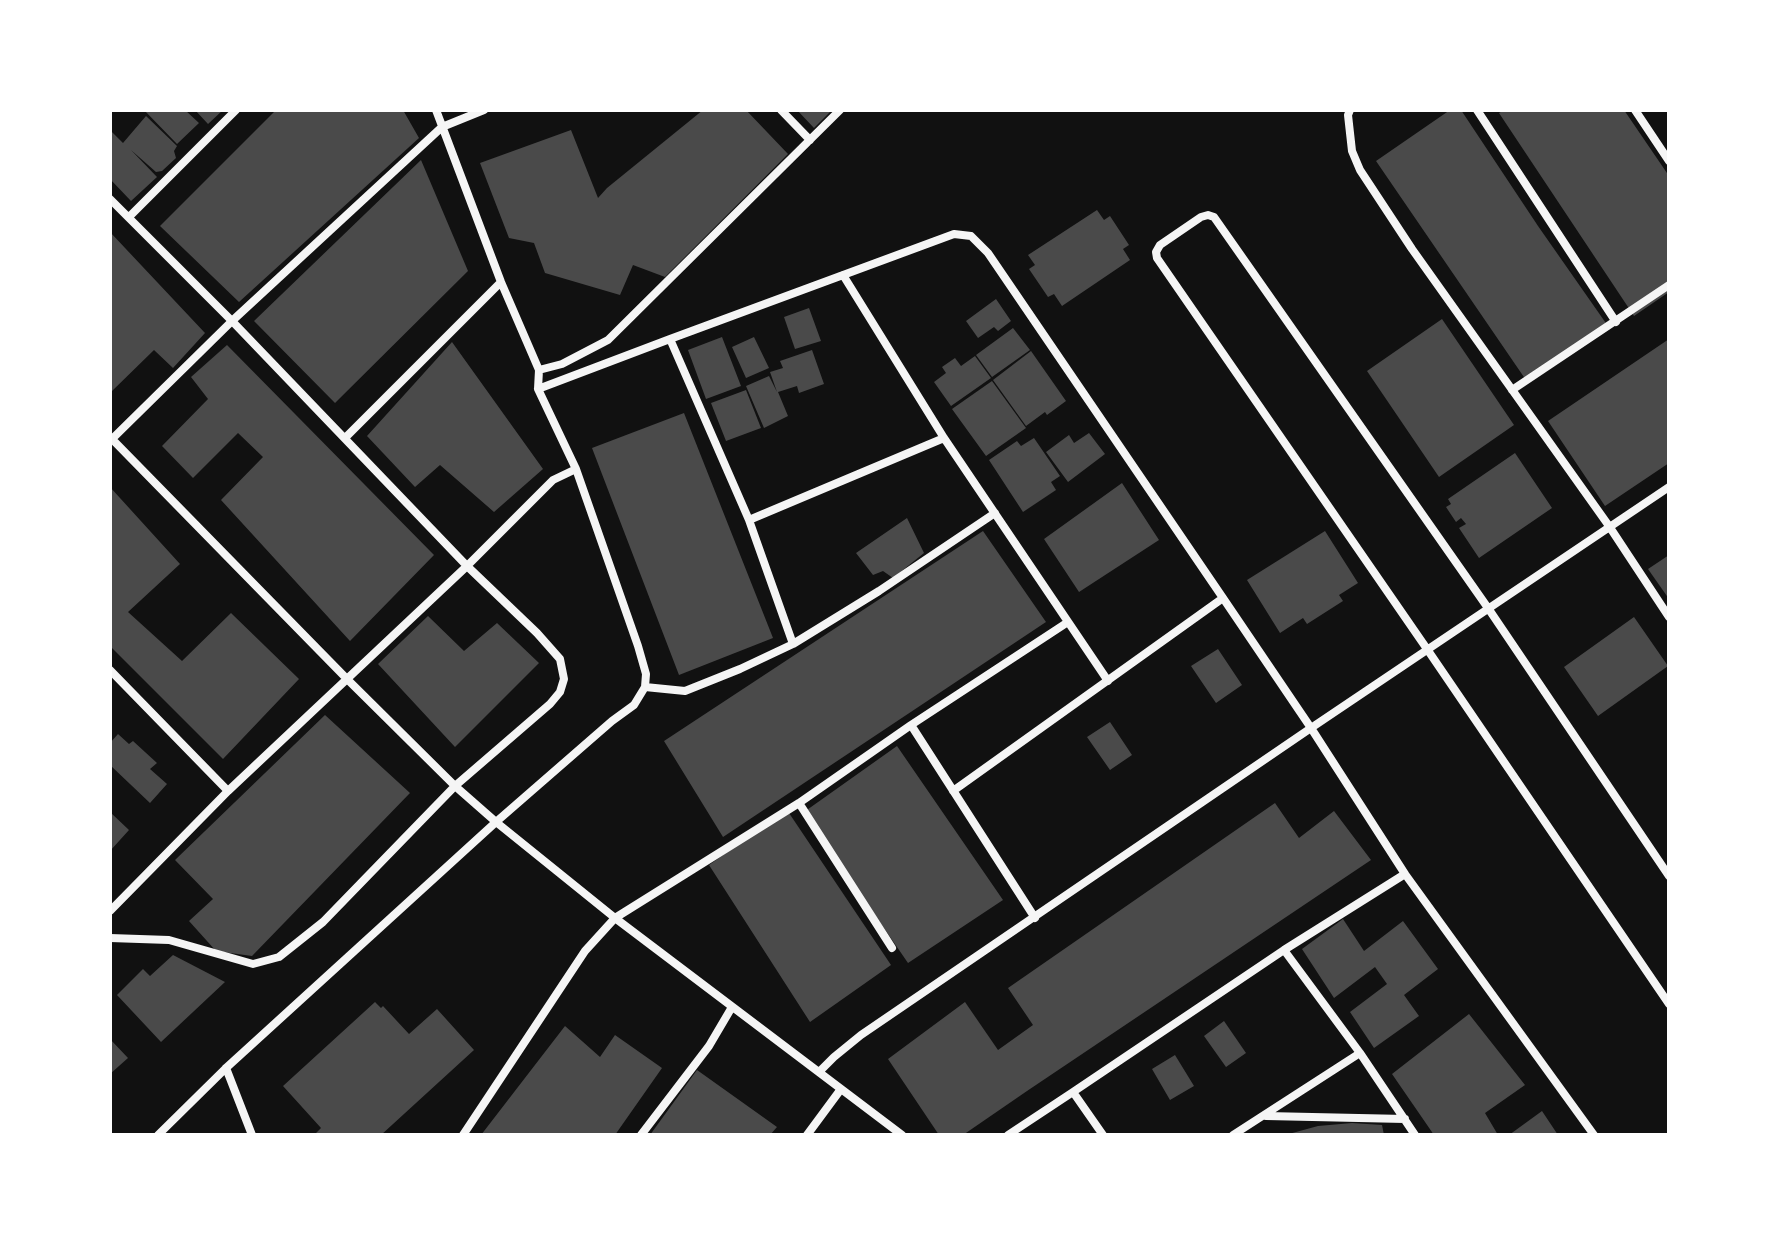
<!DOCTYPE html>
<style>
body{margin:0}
#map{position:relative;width:1779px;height:1245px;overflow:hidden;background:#111;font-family:Raleway,sans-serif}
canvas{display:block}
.frame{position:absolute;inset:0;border:112px solid #fff;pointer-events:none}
</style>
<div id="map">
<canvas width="1779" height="1245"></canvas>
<div class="frame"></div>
</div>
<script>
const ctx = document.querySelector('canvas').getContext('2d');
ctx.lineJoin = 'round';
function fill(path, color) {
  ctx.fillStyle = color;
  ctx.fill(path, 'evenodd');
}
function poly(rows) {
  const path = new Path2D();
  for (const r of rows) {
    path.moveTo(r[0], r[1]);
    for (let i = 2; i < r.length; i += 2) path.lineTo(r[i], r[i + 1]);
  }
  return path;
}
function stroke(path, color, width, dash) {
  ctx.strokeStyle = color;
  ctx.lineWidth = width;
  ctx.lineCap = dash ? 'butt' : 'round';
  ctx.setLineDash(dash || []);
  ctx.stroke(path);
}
const building = poly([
 [144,110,185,110,199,123,177,144],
 [195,110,223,110,208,124],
 [276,110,403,110,419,138,239,302,160,226],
 [703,110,746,110,788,154,665,277,633,265,620,295,545,273,534,243,509,238,480,163,571,130,598,198,607,188],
 [797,110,832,110,814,128],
 [1450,110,1461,110,1538,226,1610,329,1528,383,1376,161],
 [1504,110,1624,110,1669,176,1669,292,1634,316,1499,113],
 [146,116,177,146,174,151,176,158,162,171,156,172,131,150,157,177,131,201,110,179,110,130,123,143],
 [421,160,468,271,335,403,254,321],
 [1097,210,1104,220,1110,216,1129,245,1123,249,1130,260,1062,306,1054,294,1048,297,1029,269,1035,265,1028,255],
 [110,232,205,333,173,368,154,350,110,393],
 [996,299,1011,321,998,331,994,327,978,338,966,321],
 [809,308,821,341,795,349,784,317],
 [1442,319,1514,425,1439,477,1367,371],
 [1013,328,1030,350,992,377,976,355],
 [722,337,741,386,706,399,688,350],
 [754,337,769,368,746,378,732,347],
 [1669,339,1669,463,1605,506,1548,421],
 [452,342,543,469,494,512,440,465,415,487,367,436],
 [227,345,434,555,350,641,221,500,263,457,238,433,193,478,162,446,208,399,191,377],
 [812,350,824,384,799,393,797,386,778,392,788,416,764,428,746,386,769,376,777,392,770,372,783,368,780,361],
 [1031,351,1066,401,1047,415,1045,412,1026,426,993,380],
 [975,356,991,378,951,406,934,382,946,373,942,367,955,358,961,366],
 [992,381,1026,428,986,456,952,409],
 [746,390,761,428,726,441,711,403],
 [684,413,773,638,679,675,592,448],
 [1089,433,1105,454,1068,482,1046,452,1069,435,1074,443],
 [1034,438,1060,476,1051,482,1056,490,1023,512,989,460,1017,441,1021,446],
 [1515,453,1552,508,1479,558,1459,528,1466,524,1461,518,1456,522,1446,507,1451,504,1448,499],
 [1122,483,1159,540,1079,592,1044,539],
 [110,487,180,564,128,612,182,661,231,613,299,679,223,759,110,646],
 [907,518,924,553,893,578,883,571,873,575,856,553],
 [983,531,1046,622,723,837,664,741],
 [1325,531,1358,583,1339,595,1343,601,1307,624,1303,618,1280,633,1247,580],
 [1669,555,1669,599,1648,569],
 [428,616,464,651,497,623,539,663,455,747,378,664],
 [1634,617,1668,666,1598,716,1564,667],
 [1218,649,1242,685,1216,703,1191,666],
 [325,715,410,793,252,956,216,951,189,921,213,899,175,860],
 [1110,722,1132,755,1110,770,1087,737],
 [118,734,129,744,133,741,157,763,150,769,167,784,150,803,110,765,110,743],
 [897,746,1003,900,908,963,804,812],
 [1275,803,1299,838,1334,811,1371,860,1027,1091,963,1135,939,1135,888,1059,965,1002,998,1050,1033,1025,1008,988],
 [787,810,891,965,810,1022,709,865],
 [110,812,129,830,110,851],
 [1343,919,1364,951,1403,921,1438,969,1404,995,1419,1016,1374,1048,1350,1012,1387,984,1375,967,1334,998,1302,949],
 [173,955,225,982,161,1042,117,995,143,969,150,976],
 [375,1002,381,1008,383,1006,409,1034,437,1009,474,1050,381,1135,314,1135,321,1128,283,1086],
 [1469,1014,1525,1085,1485,1113,1498,1135,1434,1135,1392,1074],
 [1224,1021,1246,1053,1226,1067,1204,1036],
 [565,1026,600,1057,615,1035,662,1068,615,1135,481,1135],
 [110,1039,128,1058,110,1074],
 [1175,1055,1194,1086,1170,1100,1152,1069],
 [697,1070,777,1127,770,1135,650,1135],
 [1542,1111,1558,1135,1509,1135],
 [1352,1123,1382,1125,1384,1135,1285,1135,1318,1126]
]);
const minor = poly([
 [781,110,810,140],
 [1350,110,1348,115,1352,151,1360,170,1412,249,1609,526,1669,617],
 [1477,110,1616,322],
 [1635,110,1669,161],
 [110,199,232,321,467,566,537,633,560,659,564,679,560,692,550,704,455,786,323,922,279,957,253,964,169,940,110,938],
 [129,217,236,110],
 [843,275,944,438,1108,681],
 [670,339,749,520,793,644],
 [539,370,562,364,608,340,840,110],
 [538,389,670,339,954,234,971,236,988,253,1223,598,1311,728,1405,874,1594,1135],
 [1512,390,1669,285],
 [110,437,347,679,455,786,496,822,615,918,902,1135],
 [345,438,501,282],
 [110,441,232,321,442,127,484,110],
 [749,520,944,438],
 [110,670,228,791],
 [645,687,685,691,740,669,793,644,879,591,995,513],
 [911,725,1035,918],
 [953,791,1223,598],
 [799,803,892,948],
 [1669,876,1488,608,1214,217,1208,215,1201,217,1160,245,1156,252,1157,258,1427,649,1669,1004],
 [110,911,228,791,467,566,553,480,576,469],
 [1284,950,1360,1053],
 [226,1068,252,1135],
 [819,1072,834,1057,861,1035,1311,728,1669,487],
 [1266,1116,1405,1119],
 [158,1135,226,1068,496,822,612,721,634,705,645,687,646,674,638,646,576,469,538,389,539,370,501,282,436,110],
 [463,1135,585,951,615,918,799,803,911,725,1068,622],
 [641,1135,709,1046,732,1007],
 [807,1135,841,1089],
 [1008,1135,1073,1092],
 [1103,1135,1073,1092,1284,950,1405,874],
 [1233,1135,1360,1053,1415,1135]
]);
fill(building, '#4a4a4a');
stroke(minor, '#f5f5f5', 8);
</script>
